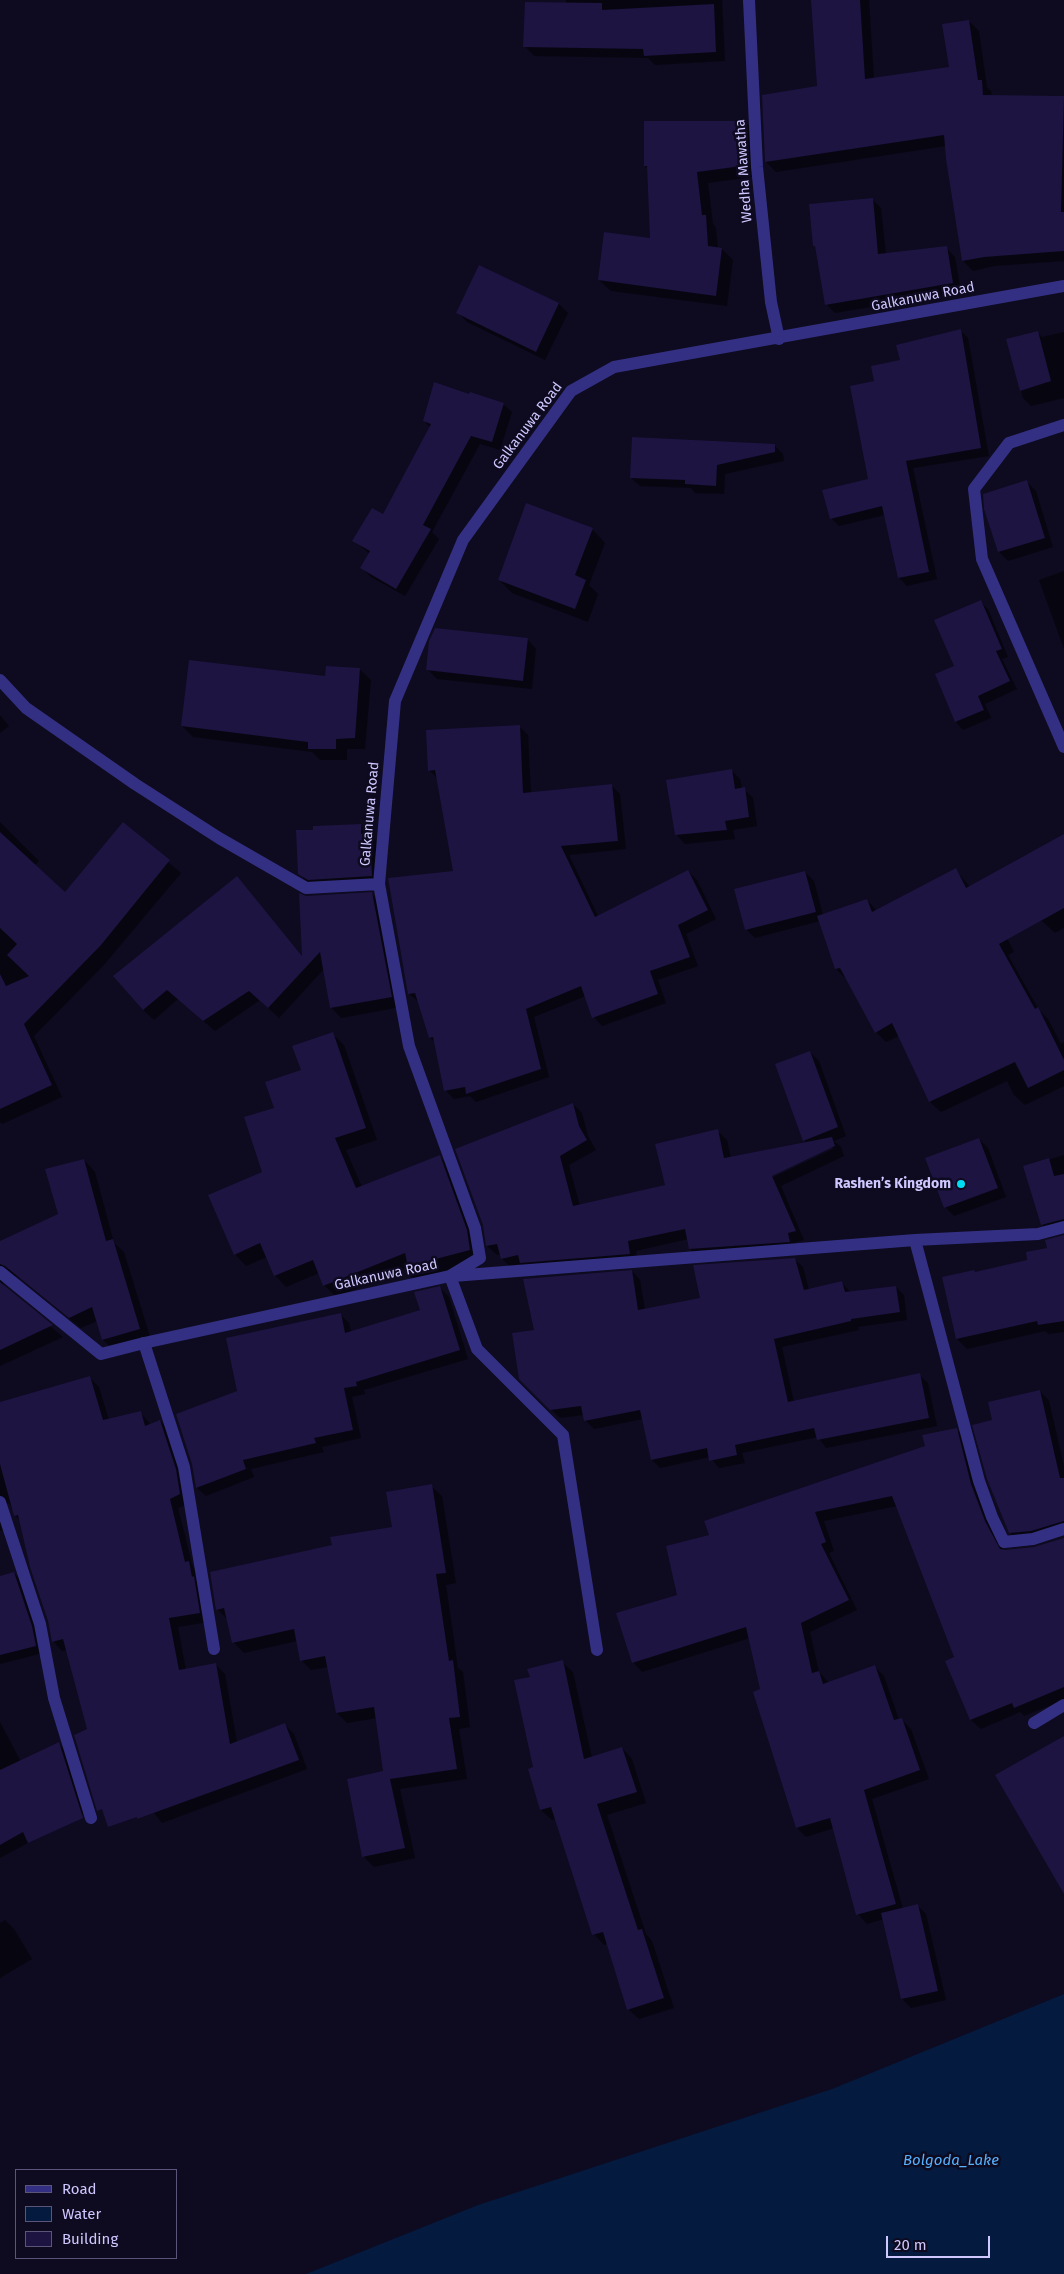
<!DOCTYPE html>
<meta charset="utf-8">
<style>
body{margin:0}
#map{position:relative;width:1064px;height:2274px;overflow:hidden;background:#0e0a1f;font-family:"Fira Sans",sans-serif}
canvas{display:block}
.legend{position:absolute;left:15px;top:2169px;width:162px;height:90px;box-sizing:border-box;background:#0e0a1f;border:1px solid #5b5679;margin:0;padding:6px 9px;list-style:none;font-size:15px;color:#cec8ff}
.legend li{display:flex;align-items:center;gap:10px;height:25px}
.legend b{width:25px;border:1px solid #5b5679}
.scale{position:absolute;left:886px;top:2236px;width:104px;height:22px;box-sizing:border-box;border:2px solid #cec8ff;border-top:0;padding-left:6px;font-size:15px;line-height:18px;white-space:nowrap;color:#cec8ff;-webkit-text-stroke:4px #0e0a1f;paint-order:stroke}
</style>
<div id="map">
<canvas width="1064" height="2274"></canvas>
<ul class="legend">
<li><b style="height:6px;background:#333083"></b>Road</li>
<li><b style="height:14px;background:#041a3e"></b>Water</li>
<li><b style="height:14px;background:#1d1442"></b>Building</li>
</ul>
<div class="scale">20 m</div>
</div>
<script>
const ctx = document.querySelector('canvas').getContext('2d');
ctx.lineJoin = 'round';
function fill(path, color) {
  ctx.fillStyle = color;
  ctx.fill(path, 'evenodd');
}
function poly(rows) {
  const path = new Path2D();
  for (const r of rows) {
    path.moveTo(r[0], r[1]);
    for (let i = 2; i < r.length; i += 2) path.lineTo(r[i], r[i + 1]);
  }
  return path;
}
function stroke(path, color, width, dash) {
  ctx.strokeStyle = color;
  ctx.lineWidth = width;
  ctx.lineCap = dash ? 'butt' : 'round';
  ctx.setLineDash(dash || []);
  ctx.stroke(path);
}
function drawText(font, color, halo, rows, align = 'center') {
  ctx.font = font + ' "Fira Sans",sans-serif';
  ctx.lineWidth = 5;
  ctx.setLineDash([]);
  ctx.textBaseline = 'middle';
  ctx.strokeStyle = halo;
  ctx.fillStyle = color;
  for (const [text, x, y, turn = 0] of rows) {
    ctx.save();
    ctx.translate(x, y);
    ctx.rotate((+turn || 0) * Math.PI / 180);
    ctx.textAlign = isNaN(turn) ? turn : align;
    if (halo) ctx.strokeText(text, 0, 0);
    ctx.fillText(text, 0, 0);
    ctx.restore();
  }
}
const water = poly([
 [1064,1994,1064,2274,306,2274,478,2205,832,2089]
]);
const shadow = poly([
 [566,0,722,0,725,61,655,65,648,58,534,56,525,46,566,4],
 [812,0,869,0,874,79,951,68,969,21,979,31,987,87,991,91,992,97,1064,98,1064,261,994,266,973,271,963,261,946,146,776,172,766,162,818,88],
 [746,123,757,134,759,176,708,183,713,224,716,228,718,249,722,249,733,260,727,306,611,291,599,280,651,240,648,169,645,166],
 [872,199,881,208,886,254,946,248,955,257,961,292,835,313,826,304,816,248,814,245],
 [480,267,559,304,568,313,545,360,467,322,458,313],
 [960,330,968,338,989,456,913,468,937,579,907,586,899,578,885,515,839,526,831,518,869,479,875,382],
 [1037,332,1042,337,1064,332,1064,398,1031,406,1023,398,1008,340],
 [470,396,503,404,512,412,500,450,480,444,432,532,439,539,405,596,371,577,362,568,370,554,354,541,384,516,430,427,424,421],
 [774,445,783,454,784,461,725,474,724,494,695,493,691,488,640,486,631,478],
 [1027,482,1036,491,1053,547,1008,561,999,552],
 [592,529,605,543,589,585,598,594,588,622,512,593,499,580],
 [1064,571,1064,649,1039,580],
 [980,601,988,609,1008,657,1002,659,1017,689,985,704,991,718,963,730,956,722,955,667],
 [528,640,536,649,532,689,437,679,428,670],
 [359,669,371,680,365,749,347,749,347,760,320,760,312,752,193,737,182,726,326,678],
 [0,715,9,726,0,733],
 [519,726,528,735,531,793,612,786,620,794,626,849,569,855,598,916,688,872,697,880,716,919,686,934,698,966,658,980,666,1003,602,1026,594,1017,586,996,534,1017,549,1077,476,1102,470,1096,454,1099,445,1090,435,1042,430,1038,419,1002,409,994,454,872,438,779,429,770],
 [731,770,740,779,742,789,744,789,753,798,757,826,733,830,735,839,685,844,676,834],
 [0,822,39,861,34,866,65,894,123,824,181,873,103,966,34,1036,62,1097,2,1124,0,1122],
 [360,825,379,844,380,885,309,883,299,874,314,831],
 [1064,840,1064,928,1055,933,1041,920],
 [955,869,970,887,986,895,1014,952,1008,955,1039,1010,1048,1019,1061,1044,1064,1042,1064,1086,1025,1105,1014,1095,1007,1081,941,1112,930,1102,899,1036,886,1042,876,1032,847,980,836,969,820,921,755,938,746,929,805,872,814,881,823,915,867,900,877,911],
 [237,878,303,957,306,897,372,894,382,904,401,1007,341,1018,331,1007,324,969,279,1018,260,1000,215,1031,178,999,154,1020,143,1010],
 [332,1034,344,1045,377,1140,346,1150,362,1187,440,1157,451,1168,481,1262,443,1271,423,1287,411,1276,409,1267,336,1297,324,1285,319,1273,286,1287,275,1275,267,1257,246,1266,235,1254,264,1173,275,1108],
 [810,1052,819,1061,846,1136,834,1141,841,1147,844,1156,781,1186,804,1240,796,1242,799,1251,700,1258,690,1249,688,1239,636,1251,638,1263,512,1268,502,1259,501,1254,497,1255,487,1246,573,1104,582,1113,588,1136,596,1150,569,1165,580,1206,666,1186,717,1131,727,1140,731,1158,807,1143,804,1140],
 [829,1148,835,1148,767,1180,766,1178],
 [979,1139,988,1148,1006,1197,954,1216,945,1207],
 [1064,1155,1064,1231,1051,1234,1042,1224,1025,1167],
 [84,1160,95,1172,114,1243,124,1252,151,1340,115,1351,103,1340,97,1321,81,1328,18,1277,9,1275,3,1282,5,1288,63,1337,0,1366,0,1242,59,1215],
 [1064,1236,1064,1332,1049,1334,1045,1331,967,1349,957,1339,944,1278,974,1271,976,1273,1029,1261,1049,1249],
 [794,1259,803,1267,809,1290,842,1283,851,1293,896,1287,904,1295,907,1320,858,1327,859,1330,782,1347,794,1402,919,1375,928,1383,937,1426,826,1448,818,1437,742,1453,745,1463,719,1468,710,1457,660,1468,652,1460,643,1419,594,1429,585,1420,584,1415,560,1418,520,1379,535,1331,632,1271,640,1280,645,1310,701,1299],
 [440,1288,449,1297,468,1359,364,1390,365,1394,352,1397,361,1438,322,1447,324,1452,251,1469,254,1477,206,1496,197,1488,193,1464,239,1392,340,1314,349,1323,351,1332,421,1310],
 [90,1378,99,1387,109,1420,140,1412,151,1425,160,1421,170,1431,189,1504,178,1508,193,1567,198,1572,209,1622,178,1627,186,1670,216,1665,225,1674,237,1742,285,1725,294,1734,307,1769,162,1823,88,1730,67,1650,62,1651,53,1641,21,1522,15,1515,10,1504,8,1503,1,1510,6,1529,0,1531,0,1404],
 [1040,1391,1049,1401,1064,1466,1064,1533,1019,1542,1010,1533,994,1421],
 [956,1429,966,1439,994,1531,1004,1551,1034,1548,1064,1539,1064,1700,1024,1716,1020,1712,981,1729,971,1720,947,1662,956,1658,897,1506,824,1521,834,1551,829,1553,857,1610,810,1632,819,1672,829,1683,875,1667,884,1676,899,1720,901,1719,911,1729,929,1779,872,1799,903,1909,917,1905,926,1914,946,2000,911,2008,902,1999,884,1919,867,1924,858,1914,834,1828,806,1837,797,1828,754,1692,761,1690,750,1638,642,1672,633,1662,678,1596,710,1536,926,1447],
 [431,1486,442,1496,456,1583,446,1585,458,1668,463,1672,470,1727,459,1729,467,1779,400,1789,415,1858,374,1867,363,1856,384,1772,377,1718,347,1723,337,1713,328,1667,311,1670,301,1660,297,1641,244,1653,234,1643,228,1620,217,1609,333,1546,393,1528],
 [14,1573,22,1581,43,1653,0,1664,0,1578],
 [562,1662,573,1672,592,1758,622,1748,632,1759,646,1803,607,1815,646,1934,652,1941,674,2008,639,2019,628,2009,608,1944,604,1945,594,1934,556,1819,552,1820,541,1810,535,1768,531,1678],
 [0,1722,21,1762,59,1744,68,1753,86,1812,0,1858],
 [5,1920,14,1929,32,1959,0,1978,0,1923]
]);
const building = poly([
 [811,0,860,0,865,79,949,67,942,24,969,20,978,80,982,80,983,95,1064,96,1061,212,1064,212,1064,251,984,257,962,261,946,159,944,135,765,162,762,95,817,86],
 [525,2,602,3,602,10,714,4,716,52,644,56,643,49,523,47],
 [644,121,747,121,749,165,697,172,702,215,706,215,708,246,722,248,716,296,598,280,604,232,650,238,647,166,644,166],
 [873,198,878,254,947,246,953,283,825,305,815,246,813,246,809,204],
 [479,265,559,303,536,352,456,313],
 [961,329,981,448,906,461,929,572,898,578,882,506,830,519,822,490,868,479,850,386,874,381,871,366,900,360,896,345],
 [1038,331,1051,381,1020,391,1006,339],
 [434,382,469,394,470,392,504,403,492,442,471,436,423,525,431,529,396,589,360,568,370,551,352,541,372,508,383,514,431,424,423,421],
 [632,437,775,444,775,452,717,465,716,486,685,484,685,480,630,478],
 [1027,480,1045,538,998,552,984,509,983,494],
 [526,503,593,528,575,575,586,580,575,609,498,580],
 [981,600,1002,649,996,651,1010,681,978,696,984,710,955,722,935,674,954,666,934,620],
 [435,628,528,638,523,681,426,670,429,641],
 [189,660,325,676,326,666,360,668,355,738,336,739,336,749,308,749,308,742,181,726],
 [520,725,523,793,612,784,618,841,561,846,595,917,688,870,708,910,678,925,690,957,650,971,658,994,592,1018,581,986,526,1009,541,1069,466,1094,465,1087,444,1091,433,1037,429,1038,415,993,408,994,388,878,453,871,435,770,428,771,426,730],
 [732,769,735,789,745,787,749,817,725,821,727,830,675,835,666,780],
 [123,822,170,860,101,945,24,1024,52,1085,0,1109,0,974,6,986,29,976,7,955,17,944,0,928,0,832,65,892],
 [361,824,361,834,370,834,372,876,308,880,298,874,296,830,313,830,313,826],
 [1064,834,1064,908,999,944,1035,1009,1038,1007,1064,1060,1064,1070,1028,1088,1015,1062,929,1102,892,1023,875,1033,840,968,835,969,817,916,867,899,872,912,956,868,966,888],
 [805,871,816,912,745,930,734,889],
 [237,876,302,956,299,893,306,896,372,892,392,997,330,1008,320,952,268,1008,249,991,203,1021,167,990,143,1010,113,976],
 [333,1032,366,1128,335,1138,356,1188,440,1155,467,1230,470,1250,432,1260,436,1271,410,1276,405,1253,323,1286,313,1260,274,1276,260,1243,234,1255,208,1195,262,1172,244,1117,274,1108,265,1082,301,1070,292,1046],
 [810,1051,838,1127,803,1141,775,1064],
 [573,1103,579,1126,587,1140,560,1156,573,1206,665,1185,655,1144,718,1129,724,1158,832,1137,835,1146,772,1176,796,1231,788,1233,790,1242,689,1249,685,1229,628,1241,630,1254,520,1263,518,1255,501,1259,497,1244,486,1246,483,1225,455,1149],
 [979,1138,998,1188,944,1208,925,1158],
 [1049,1158,1054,1176,1064,1174,1064,1219,1041,1225,1023,1166],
 [84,1159,106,1241,113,1239,140,1329,102,1340,92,1307,69,1318,5,1266,0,1264,0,1241,58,1214,45,1169],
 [1064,1235,1064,1321,1038,1325,1037,1321,956,1339,942,1277,974,1270,975,1272,1027,1260,1026,1252,1047,1248,1045,1240],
 [795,1258,804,1290,842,1281,845,1292,896,1286,900,1312,851,1319,851,1321,774,1339,788,1402,920,1373,929,1418,817,1440,814,1428,735,1445,737,1455,709,1461,707,1448,651,1460,640,1410,584,1421,581,1406,550,1410,519,1379,512,1333,534,1330,523,1279,632,1270,638,1310,700,1298,693,1265],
 [0,1282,53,1325,0,1350],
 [440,1286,460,1350,356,1382,357,1386,344,1388,353,1430,314,1438,316,1443,243,1460,246,1469,196,1488,192,1464,176,1414,237,1391,226,1338,341,1313,345,1333,420,1310,414,1292],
 [90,1376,103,1420,141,1411,145,1426,160,1420,176,1469,180,1494,170,1499,185,1562,189,1561,192,1577,194,1576,200,1613,169,1618,179,1670,216,1663,230,1744,285,1723,299,1760,137,1819,137,1817,108,1827,102,1809,97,1811,74,1735,87,1729,63,1639,52,1642,48,1621,30,1567,18,1515,14,1516,0,1464,0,1402],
 [1040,1390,1060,1478,1064,1478,1064,1521,1031,1531,1009,1533,987,1479,972,1425,992,1420,988,1402],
 [957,1428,971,1484,985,1521,1000,1549,1005,1550,1034,1547,1064,1538,1064,1687,1014,1708,1012,1703,970,1720,945,1661,954,1657,892,1496,815,1512,826,1542,821,1544,849,1600,801,1623,812,1673,819,1671,823,1684,875,1665,894,1720,902,1718,920,1770,864,1790,896,1904,856,1915,830,1818,796,1828,753,1692,760,1689,746,1627,632,1663,616,1613,677,1595,666,1546,709,1535,704,1521,925,1446,922,1435],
 [432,1484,446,1573,436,1574,449,1661,453,1660,460,1717,449,1718,457,1769,390,1779,405,1848,362,1857,347,1779,383,1771,374,1707,336,1713,325,1656,300,1661,294,1629,232,1643,224,1608,216,1610,210,1572,332,1545,330,1537,392,1527,386,1492],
 [14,1572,32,1626,36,1646,0,1655,0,1576],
 [563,1660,584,1759,622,1747,637,1792,597,1804,638,1930,642,1929,664,1998,627,2010,603,1932,592,1935,551,1807,540,1810,528,1769,533,1767,514,1680,530,1677,527,1669],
 [1064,1736,1064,1894,995,1775],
 [59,1742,83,1818,28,1843,23,1832,0,1845,0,1770],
 [918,1904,938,1991,901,1999,881,1913]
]);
const lane = poly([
 [144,1343,184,1467,214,1649],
 [0,1502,40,1624,54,1698,91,1818]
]);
const street = poly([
 [749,0,757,167,771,302,779,339],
 [1064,425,1009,443,974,489,982,559,1064,747],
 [0,680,26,708,135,784,219,838,306,888,379,884],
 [915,1240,979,1481,992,1517,1004,1542,1033,1539,1064,1529],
 [0,1272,101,1354,144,1343,450,1276,480,1258,475,1228,409,1046,379,884,395,701,463,540,571,391,614,367,1064,286],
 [450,1276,477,1349,563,1435,597,1650],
 [453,1276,915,1240,1038,1234,1064,1227],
 [1034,1723,1064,1705]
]);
const markers = [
 [961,1184,5,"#00ddf3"]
];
const streetNames = [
 ["Wedha Mawatha",744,171,-94],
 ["Galkanuwa Road",923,297,-11],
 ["Galkanuwa Road",528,426,-53],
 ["Galkanuwa Road",370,814,-85],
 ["Galkanuwa Road",386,1275,-12]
];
const poiNames = [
 ["Rashen’s Kingdom",951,1184]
];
const waterNames = [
 ["Bolgoda_Lake",951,2161]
];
fill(water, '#041a3e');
fill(shadow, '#0007');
fill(building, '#1d1442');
stroke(lane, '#333083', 12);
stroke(street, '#333083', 12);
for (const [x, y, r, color] of markers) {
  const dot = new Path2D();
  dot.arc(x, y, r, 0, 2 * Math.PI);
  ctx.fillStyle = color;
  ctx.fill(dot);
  stroke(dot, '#0e0a1f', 2);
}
drawText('14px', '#cec8ff', '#0e0a1f', streetNames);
drawText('bold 14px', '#cec8ff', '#0e0a1f', poiNames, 'right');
drawText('italic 15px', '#56b2ff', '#0e0a1f', waterNames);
</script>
